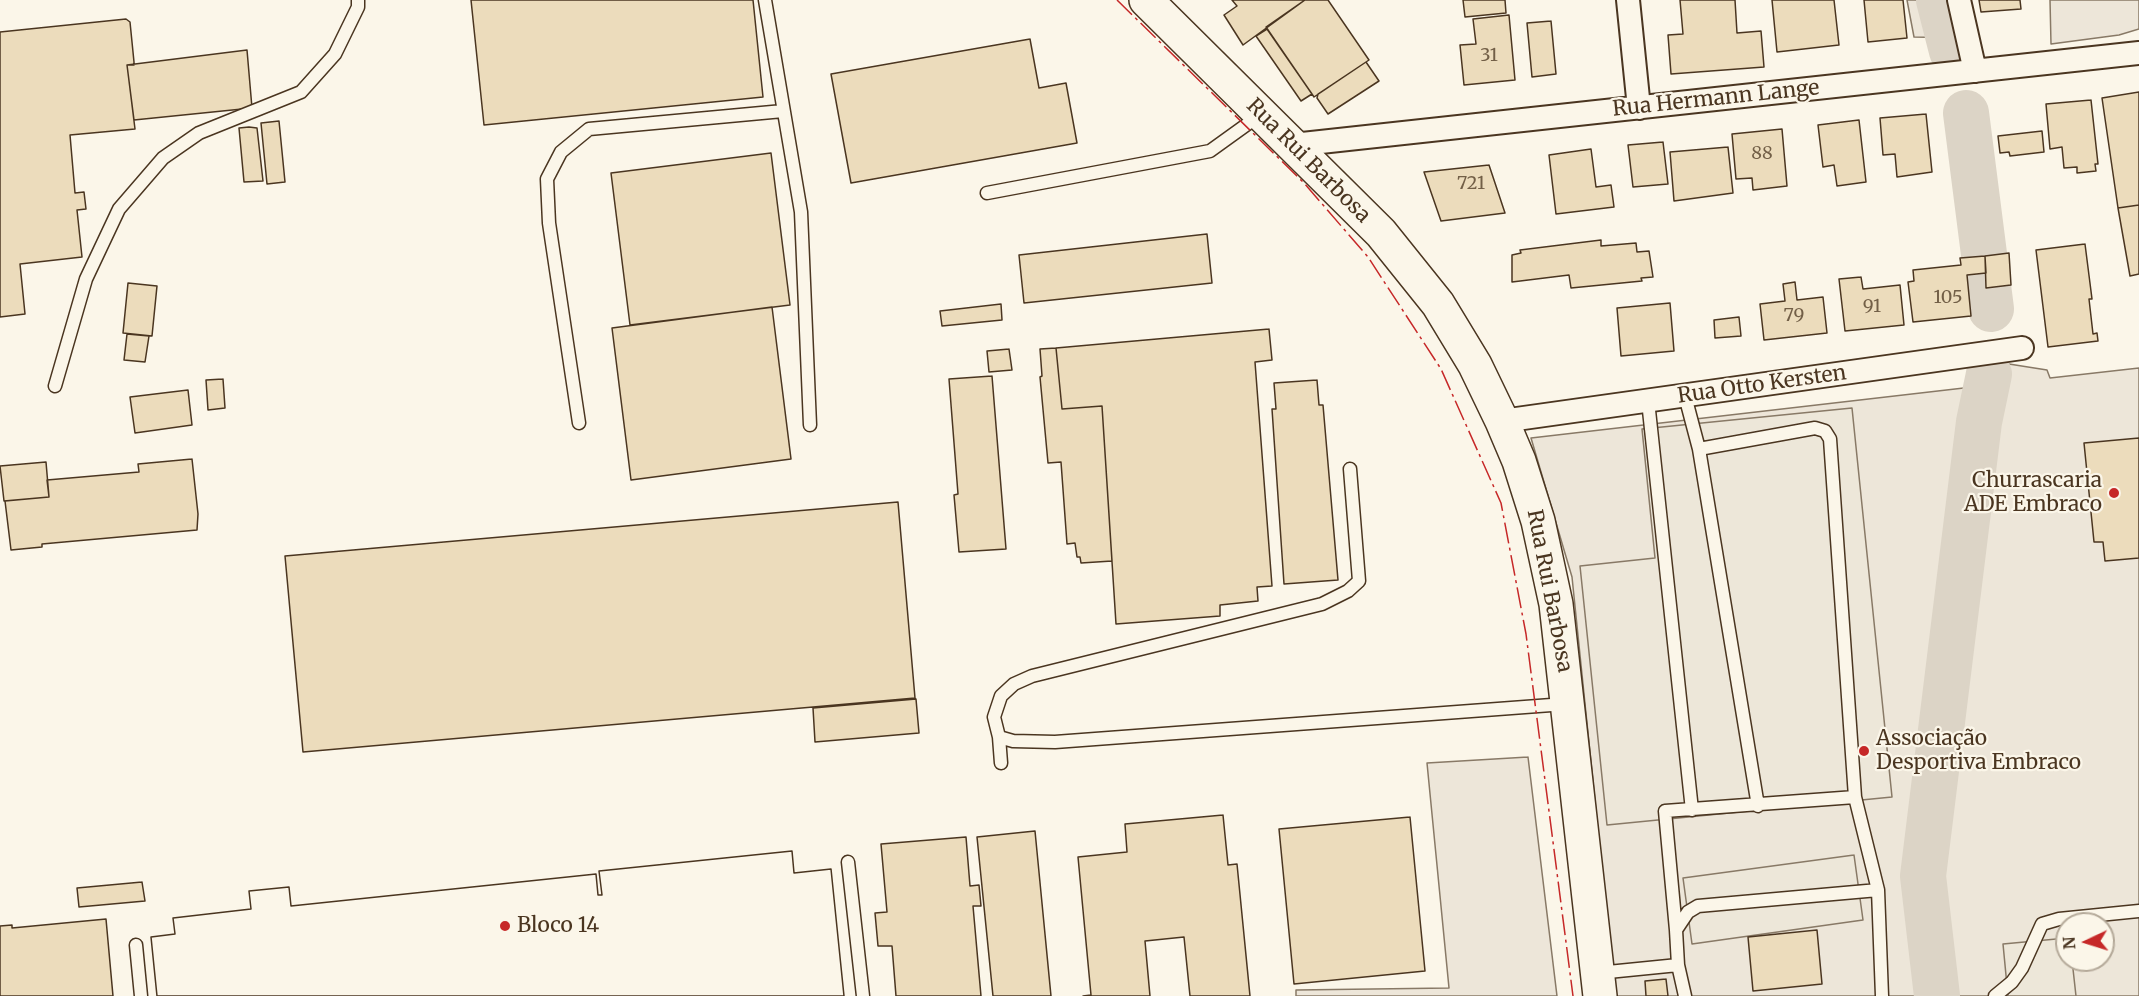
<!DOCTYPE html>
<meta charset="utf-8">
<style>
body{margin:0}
#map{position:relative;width:2139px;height:996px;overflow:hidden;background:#fbf6e9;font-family:Merriweather,serif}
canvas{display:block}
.north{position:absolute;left:2055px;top:912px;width:60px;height:60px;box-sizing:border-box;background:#fbf6e9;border:2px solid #b4a999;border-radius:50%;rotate:266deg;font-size:16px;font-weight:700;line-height:24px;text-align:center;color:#4a3520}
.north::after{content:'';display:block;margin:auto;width:21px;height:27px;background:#c62828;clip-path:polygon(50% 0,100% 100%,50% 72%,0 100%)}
</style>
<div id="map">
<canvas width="2139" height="996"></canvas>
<div class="north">N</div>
</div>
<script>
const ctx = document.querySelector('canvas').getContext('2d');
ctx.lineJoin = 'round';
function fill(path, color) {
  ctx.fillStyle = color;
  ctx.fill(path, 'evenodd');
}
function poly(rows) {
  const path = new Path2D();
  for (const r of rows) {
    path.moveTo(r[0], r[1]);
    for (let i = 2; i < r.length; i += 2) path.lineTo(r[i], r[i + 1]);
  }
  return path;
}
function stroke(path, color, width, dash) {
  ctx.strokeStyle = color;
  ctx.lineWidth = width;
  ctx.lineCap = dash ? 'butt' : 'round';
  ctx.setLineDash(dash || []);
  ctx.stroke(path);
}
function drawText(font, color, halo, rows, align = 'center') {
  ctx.font = font + ' Merriweather,serif';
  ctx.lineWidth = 4.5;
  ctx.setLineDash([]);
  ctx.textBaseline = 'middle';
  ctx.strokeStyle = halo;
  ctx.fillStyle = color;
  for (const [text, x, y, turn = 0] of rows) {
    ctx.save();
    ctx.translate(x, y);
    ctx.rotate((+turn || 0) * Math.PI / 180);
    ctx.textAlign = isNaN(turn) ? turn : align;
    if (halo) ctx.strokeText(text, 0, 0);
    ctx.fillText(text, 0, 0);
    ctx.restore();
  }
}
const green = poly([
 [1907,0,1951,0,1963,38,1914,37,1907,0],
 [2050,0,2139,0,2139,29,2119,35,2051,44,2050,0],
 [2009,364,2047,370,2050,378,2139,368,2139,996,1615,996,1572,577,1531,438,2007,383,2009,364],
 [2067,924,2103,924,2103,960,2067,960,2067,924],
 [1528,757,1557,996,1296,996,1296,990,1449,988,1427,763,1528,757]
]);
const parking = poly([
 [1852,408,1892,797,1607,825,1580,566,1655,558,1642,429,1852,408],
 [1854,855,1863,920,1692,944,1683,878,1854,855],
 [2067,938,2067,960,2072,960,2076,996,2008,996,2003,944,2067,938]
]);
const river = poly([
 [1939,0,1952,51],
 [1966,113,1991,309],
 [1937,996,1923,876,1979,422,1989,374]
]);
const building = poly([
 [471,0,753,0,763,97,484,125,471,0],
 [1232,0,1305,0,1243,45,1224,15,1237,6,1232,0],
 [1305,0,1328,0,1369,60,1314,97,1266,27,1305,0],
 [1463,0,1505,0,1506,13,1465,17,1463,0],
 [1680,0,1735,0,1737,33,1761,31,1764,67,1671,74,1668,35,1683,34,1680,0],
 [1772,0,1834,0,1839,45,1777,52,1772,0],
 [1864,0,1903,0,1907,38,1868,42,1864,0],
 [1979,0,2020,0,2021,9,1981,12,1979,0],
 [1509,15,1515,80,1464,85,1460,45,1476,44,1473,19,1509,15],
 [126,19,130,22,134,62,134,65,127,65,135,129,70,135,75,193,84,192,86,209,77,210,82,257,20,264,25,314,0,317,0,32,126,19],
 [1551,21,1556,74,1532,77,1527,23,1551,21],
 [1267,29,1312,94,1301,101,1256,36,1267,29],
 [1030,39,1039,88,1066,83,1077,143,851,183,831,74,1030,39],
 [247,50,252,108,134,120,127,65,247,50],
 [1366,62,1379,81,1328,114,1317,98,1318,94,1366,62],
 [2139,92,2139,205,2118,208,2102,98,2139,92],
 [2091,100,2098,164,2095,164,2096,171,2077,173,2077,167,2064,168,2062,147,2050,149,2046,104,2091,100],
 [1926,114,1932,172,1897,177,1895,154,1883,155,1880,118,1926,114],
 [1859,120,1866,182,1837,186,1834,165,1823,167,1818,125,1859,120],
 [279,121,285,182,267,184,261,123,279,121],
 [249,127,257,128,263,181,244,182,239,128,249,127],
 [1782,129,1787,186,1753,190,1752,178,1736,179,1732,134,1782,129],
 [2042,131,2044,152,2010,156,2009,152,2000,153,1998,136,2042,131],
 [1663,142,1668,184,1633,187,1628,145,1663,142],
 [1728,147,1733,193,1674,201,1670,152,1728,147],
 [1591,149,1596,187,1611,185,1614,207,1556,214,1549,155,1591,149],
 [771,153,790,305,630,325,611,173,771,153],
 [1489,165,1505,213,1441,221,1424,172,1489,165],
 [2139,205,2139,274,2130,276,2118,208,2139,205],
 [1207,234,1212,283,1024,303,1019,255,1207,234],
 [1601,240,1601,246,1636,243,1637,252,1649,251,1653,277,1641,278,1642,281,1571,288,1569,275,1512,282,1512,255,1521,253,1520,250,1601,240],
 [2085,244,2092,299,2089,299,2093,334,2097,333,2098,341,2048,347,2036,250,2085,244],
 [2009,253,2011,285,1986,288,1985,256,2009,253],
 [1985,256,1986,273,1967,275,1971,316,1913,322,1908,282,1914,281,1913,270,1961,265,1960,258,1985,256],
 [1861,277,1863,289,1900,285,1904,325,1845,331,1839,279,1861,277],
 [1795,282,1797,300,1823,297,1827,333,1764,340,1760,304,1785,301,1783,284,1795,282],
 [128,283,157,286,152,336,123,333,128,283],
 [1670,303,1674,351,1621,356,1617,308,1670,303],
 [1001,304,1002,320,942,326,940,311,1001,304],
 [772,307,791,459,631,480,612,328,772,307],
 [1739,317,1741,336,1715,338,1714,320,1739,317],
 [1269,329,1272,360,1255,362,1272,586,1257,587,1258,601,1220,605,1220,616,1116,624,1102,406,1062,409,1056,348,1269,329],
 [127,334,149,336,145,362,124,360,127,334],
 [1056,348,1062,409,1102,406,1112,561,1081,563,1080,557,1077,557,1075,543,1067,544,1061,462,1048,463,1040,377,1042,376,1040,349,1056,348],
 [1009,349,1012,370,989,372,987,351,1009,349],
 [992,376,1006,549,959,552,954,495,958,494,949,379,992,376],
 [223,379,225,408,208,410,206,380,223,379],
 [1317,380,1319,405,1323,405,1338,580,1284,584,1272,409,1276,409,1274,383,1317,380],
 [188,390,192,425,135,433,130,397,188,390],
 [2139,438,2139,558,2105,561,2103,542,2094,542,2084,443,2139,438],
 [192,459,198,514,197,530,42,544,42,547,11,550,5,501,49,497,47,480,139,472,138,464,192,459],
 [46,462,49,497,4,501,0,466,46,462],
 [898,502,915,698,303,752,285,556,898,502],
 [916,699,919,733,815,742,813,708,916,699],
 [1223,815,1228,865,1237,864,1250,996,1190,996,1184,937,1145,941,1150,996,1083,996,1091,995,1078,857,1127,852,1125,824,1223,815],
 [1410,817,1425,971,1294,984,1279,829,1410,817],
 [1035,831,1051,996,993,996,977,837,1035,831],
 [966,837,970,886,979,885,981,906,973,906,981,996,896,996,892,946,878,946,875,913,887,912,881,844,966,837],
 [792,851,794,873,831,869,844,996,157,996,151,937,175,934,173,918,251,909,249,891,289,887,291,906,596,874,598,895,602,895,599,871,792,851],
 [792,851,794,873,831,869,844,996,157,996,151,937,175,934,173,918,251,909,249,891,289,887,291,906,596,874,598,895,602,895,599,871,792,851],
 [142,882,145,901,79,907,77,888,142,882],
 [106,919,113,996,0,996,0,926,12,925,12,928,106,919],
 [1817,930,1822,984,1753,991,1748,937,1817,930],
 [1666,979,1668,996,1646,996,1645,981,1666,979]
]);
const service = poly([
 [765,0,801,212,810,425],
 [987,193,1210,151,1260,115],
 [55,386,86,279,119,209,163,158,199,133,301,92,335,54,358,7,358,0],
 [1648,401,1692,810],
 [579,423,549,223,547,179,561,152,589,129,783,111],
 [1699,449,1758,806],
 [1350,469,1359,581,1348,591,1322,604,1032,676,1014,684,1001,696,994,717,999,737,1013,741,1055,742,1565,704],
 [999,737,1001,763],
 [1855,797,1878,890,1882,996],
 [848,862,863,996],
 [1676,930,1665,811,1855,797,1830,439,1825,431,1815,428,1699,449,1685,396],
 [136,945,141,996],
 [1598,973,1678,965],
 [1685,996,1678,965,1676,930,1688,912,1698,906,1878,890],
 [1995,996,2012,982,2022,968,2042,924,2059,919,2139,911]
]);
const minor = poly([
 [1628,0,1639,108],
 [1959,0,1975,71],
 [1293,145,2139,53],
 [1502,421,2022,348]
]);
const secondary = poly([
 [1146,0,1381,233,1438,304,1475,365,1502,421,1519,461,1538,521,1556,604,1600,996]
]);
const power = poly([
 [1117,0,1304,183,1368,257,1441,369,1501,503,1526,634,1573,996]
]);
const markers = [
 [2114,493,6,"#c62828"],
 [1864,751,6,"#c62828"],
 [505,926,6,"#c62828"]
];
const numberNames = [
 ["31",1489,56],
 ["88",1762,154],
 ["721",1471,184],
 ["105",1948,298],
 ["91",1872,307],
 ["79",1794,316]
];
const streetNames = [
 ["Rua Hermann Lange",1716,99,-6],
 ["Rua Rui Barbosa",1308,161,45],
 ["Rua Otto Kersten",1762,385,-8],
 ["Rua Rui Barbosa",1549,591,79]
];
const poiNames = [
 ["Churrascaria",2102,481,"right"],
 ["ADE Embraco",2102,505,"right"],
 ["Associação",1876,739],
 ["Desportiva Embraco",1876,763],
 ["Bloco 14",517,926]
];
fill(green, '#ede6d9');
stroke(green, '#887966', 1.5);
fill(parking, '#ede7d9');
stroke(parking, '#887966', 1.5);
stroke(river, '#dcd4c6', 46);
fill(building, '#ecdcbc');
stroke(building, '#4a3520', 1.5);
stroke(service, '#4a3520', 15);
stroke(minor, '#4a3520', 26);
stroke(secondary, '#4a3520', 36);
stroke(service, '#fbf6e9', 12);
stroke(minor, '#fbf6e9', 22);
stroke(secondary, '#fbf6e9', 33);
stroke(power, '#c62828', 1.5, [21, 4.5, 3, 4.5]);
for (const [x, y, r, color] of markers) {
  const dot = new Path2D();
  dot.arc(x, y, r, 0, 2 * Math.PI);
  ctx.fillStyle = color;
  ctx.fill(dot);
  stroke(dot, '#fbf6e9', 2);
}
drawText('18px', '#725f47', null, numberNames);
drawText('21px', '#4a3520', '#fbf6e9', streetNames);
drawText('21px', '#4a3520', '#fbf6e9', poiNames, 'left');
</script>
